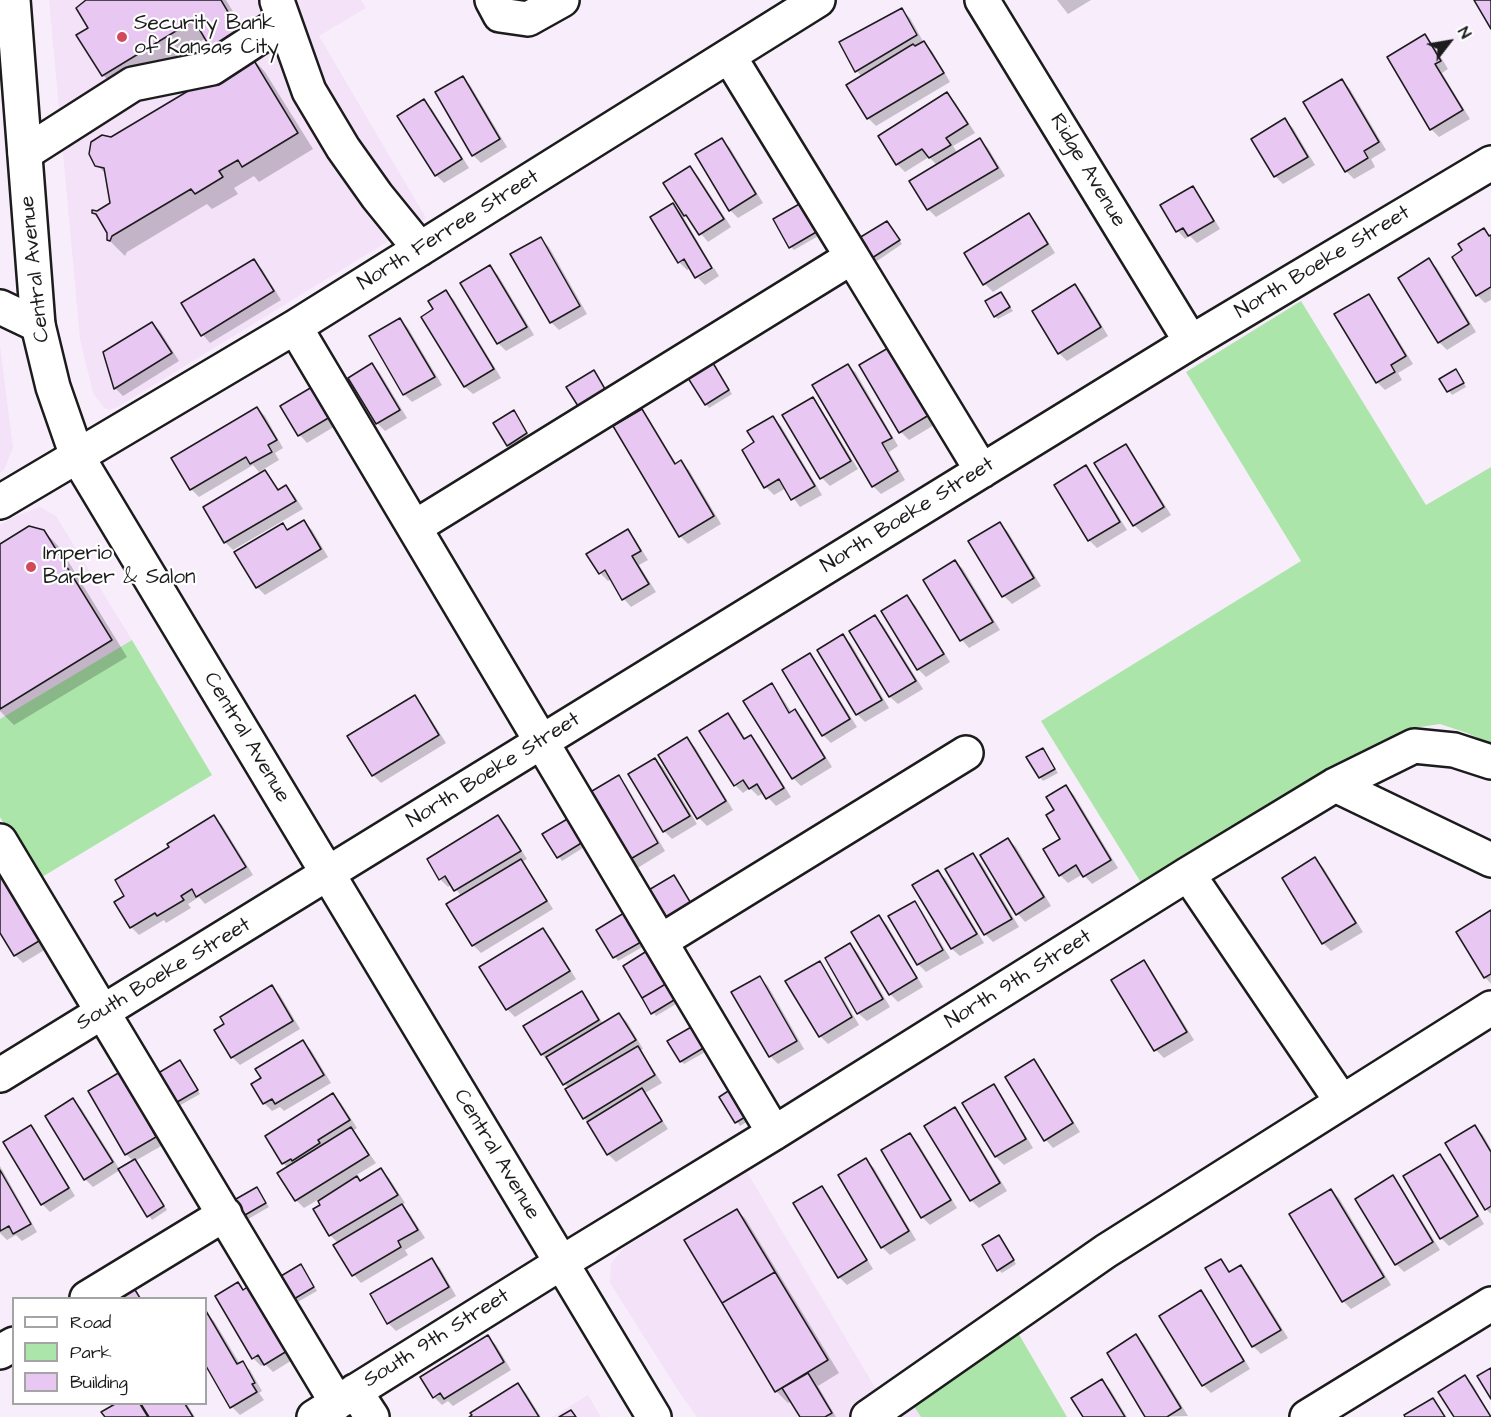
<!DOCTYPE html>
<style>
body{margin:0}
#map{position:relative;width:1491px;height:1417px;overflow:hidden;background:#f8eefb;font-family:"Architects Daughter",sans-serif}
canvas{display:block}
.legend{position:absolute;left:12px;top:1297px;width:195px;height:108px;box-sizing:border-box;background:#fff;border:2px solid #a4a4a4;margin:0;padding:8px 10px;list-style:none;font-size:18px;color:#1c1c1c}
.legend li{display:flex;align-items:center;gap:12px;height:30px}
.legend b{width:30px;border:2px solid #a4a4a4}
.north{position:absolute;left:1419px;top:12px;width:60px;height:60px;-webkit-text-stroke:4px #fff;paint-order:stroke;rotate:59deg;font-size:16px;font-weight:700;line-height:24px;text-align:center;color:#1c1c1c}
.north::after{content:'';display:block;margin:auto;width:21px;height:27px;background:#1c1c1c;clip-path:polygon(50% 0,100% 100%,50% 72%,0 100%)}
</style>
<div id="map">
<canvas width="1491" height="1417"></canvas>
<ul class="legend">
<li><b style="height:8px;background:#fff"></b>Road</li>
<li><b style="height:16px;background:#ace5a9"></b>Park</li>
<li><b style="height:16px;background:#e9c7f3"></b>Building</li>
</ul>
<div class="north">N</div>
</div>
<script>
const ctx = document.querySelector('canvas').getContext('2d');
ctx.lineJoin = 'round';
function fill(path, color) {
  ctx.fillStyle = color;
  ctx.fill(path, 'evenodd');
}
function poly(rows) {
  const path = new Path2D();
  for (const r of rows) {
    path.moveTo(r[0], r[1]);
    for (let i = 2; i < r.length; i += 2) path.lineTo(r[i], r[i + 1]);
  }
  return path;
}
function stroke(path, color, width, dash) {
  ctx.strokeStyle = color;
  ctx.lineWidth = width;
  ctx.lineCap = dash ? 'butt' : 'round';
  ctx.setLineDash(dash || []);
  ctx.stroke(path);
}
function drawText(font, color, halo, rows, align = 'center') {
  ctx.font = font + ' "Architects Daughter",sans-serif';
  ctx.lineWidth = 4.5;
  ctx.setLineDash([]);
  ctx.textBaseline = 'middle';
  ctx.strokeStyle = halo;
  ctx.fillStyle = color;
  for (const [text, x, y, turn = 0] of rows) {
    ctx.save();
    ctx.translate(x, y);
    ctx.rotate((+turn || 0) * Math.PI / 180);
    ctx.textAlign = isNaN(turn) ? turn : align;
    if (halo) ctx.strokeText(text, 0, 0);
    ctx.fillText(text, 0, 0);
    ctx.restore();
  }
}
const built = poly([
 [49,0,361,0,366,8,319,36,426,218,118,407,109,410,104,408,93,393,80,339],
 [0,345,13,448,4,470,0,473],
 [40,507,56,516,132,640,0,719,0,525,16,516],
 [747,1172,892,1416,911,1402,921,1417,697,1417,679,1392,610,1283,611,1263,624,1248],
 [588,1395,601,1417,552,1417]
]);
const green = poly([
 [1301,301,1426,505,1491,467,1491,744,1467,733,1440,724,1407,729,1145,889,1041,721,1301,561,1186,372],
 [132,640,212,775,37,880,0,817,0,719],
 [1017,1331,1067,1417,921,1417,911,1402]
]);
const shadow = poly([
 [88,0,226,0,259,55,253,59,265,72,313,149,259,182,254,176,234,188,238,194,212,209,207,204,127,252,125,256,109,240,109,233,102,222,93,213,97,212,111,204,107,175,97,165,111,139,229,68,206,38,119,91,103,75,90,28],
 [1057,0,1091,0,1068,14],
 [902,10,910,18,924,43,932,51,950,82,876,126,868,118,862,77,857,71,841,42],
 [1425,36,1433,44,1448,69,1442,73,1470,119,1439,137,1431,129],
 [462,77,470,85,507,147,481,163,473,155],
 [1342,81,1350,89,1386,150,1371,159,1375,167,1354,179,1346,171],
 [947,94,955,102,975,133,953,146,958,154,980,140,988,148,1005,176,936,217,928,209,938,166,929,157,905,172,897,164],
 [424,101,432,109,469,168,444,183,436,175],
 [1285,120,1293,128,1315,165,1283,184,1275,176],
 [722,140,730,148,763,203,738,218,730,210],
 [690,168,698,176,731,227,708,242,685,215],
 [1192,188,1200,196,1220,229,1197,243,1190,236,1185,239,1178,231],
 [673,205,681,213,712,266,697,275,691,268,687,270,679,262],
 [800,205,820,235,794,250,791,247],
 [1028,214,1036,222,1055,253,993,292,985,284],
 [890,226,902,244,877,261,873,257],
 [1484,230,1491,236,1491,300,1485,303,1477,295],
 [541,239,549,247,587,314,559,330,551,322],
 [1429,260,1437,268,1476,332,1447,350,1439,342],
 [254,261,262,269,281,300,210,343,203,335],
 [490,267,498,275,534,335,506,351,498,343],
 [714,268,719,276,705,285,698,278],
 [1075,286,1083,294,1108,336,1067,361,1059,353],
 [446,292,454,300,501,378,473,394,465,387,423,318,435,310],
 [1001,293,1013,311,998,319,995,316],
 [1369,296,1376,304,1413,364,1398,373,1402,380,1385,390,1377,382],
 [400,320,408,328,442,385,412,402,404,394],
 [152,323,160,331,179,361,123,396,115,388],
 [894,345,936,424,909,440,901,432],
 [372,365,380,373,407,418,385,431,377,423],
 [713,365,732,394,709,408,706,404],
 [848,365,856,373,898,446,889,452,905,480,881,494,873,486],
 [1459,375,1466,387,1452,395,1441,380],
 [597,376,608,393,582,408,579,405],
 [311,389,337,425,307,443,300,435],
 [813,399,820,407,858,469,830,486,822,478,784,416],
 [257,408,265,416,283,448,275,453,279,460,259,472,253,465,199,497,191,489,173,458],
 [642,411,649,419,677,465,681,462,689,470,721,524,688,544,680,536],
 [517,416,530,437,512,448,508,445],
 [773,418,781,426,822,495,800,507,786,488,774,495,766,487,756,443],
 [1125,446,1133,454,1171,515,1142,533,1134,525],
 [1085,467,1093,475,1127,530,1097,548,1089,540],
 [265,472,280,491,286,487,294,495,303,509,233,550,225,542],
 [304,522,312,530,328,557,265,595,257,587,283,525,289,531],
 [1000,524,1008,532,1041,586,1012,604,1004,596,970,541],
 [44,531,60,548,127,657,14,725,0,711,0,546],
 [627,531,635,539,648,560,639,565,656,592,631,607,624,599,611,579,608,581,600,573],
 [955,561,963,569,1000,630,969,648,962,640,925,580],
 [907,597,915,605,950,662,926,677,918,669,883,612],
 [875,617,883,625,923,689,898,704,890,697,851,632],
 [843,636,851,644,889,708,865,722,857,714],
 [809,655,817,663,857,727,831,743,823,735],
 [771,685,779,693,792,713,795,711,803,719,832,767,801,786,793,778],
 [414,697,422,705,446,743,381,783,373,775],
 [728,715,736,723,746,740,751,737,759,745,791,797,776,806,764,793,758,796,750,788,743,793,735,785,701,731],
 [687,739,695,747,733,810,707,826,699,818,660,755],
 [1042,749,1058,773,1043,781,1040,777],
 [655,759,663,767,697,824,672,839,664,831],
 [619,777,626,785,665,851,636,869,628,861],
 [1066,787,1074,795,1118,868,1092,884,1083,874,1068,883,1060,875,1062,839,1056,811],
 [214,817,222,825,253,875,205,904,199,897,188,904,191,908,166,923,164,920,139,935,131,927,126,896,171,848],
 [498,817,506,825,527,859,522,862,528,869,553,909,481,953,473,945,462,897,452,884,448,887,440,879],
 [569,820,586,846,562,861,544,835],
 [1008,839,1016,847,1051,906,1025,922,1018,914],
 [973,855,981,863,1019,927,993,942,985,934],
 [1315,859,1323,867,1363,932,1331,951,1323,943],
 [938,872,946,879,984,943,960,956,952,949,915,885],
 [0,879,51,946,23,963,15,955,0,930],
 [914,903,922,911,950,958,926,972,918,964],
 [1491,912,1491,984,1485,977],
 [624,915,644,946,618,961,598,930],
 [879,917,887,925,923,987,898,1002,890,994],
 [543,930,551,938,576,979,515,1017,507,1009],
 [850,945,858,953,890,1007,867,1021,859,1014,827,958],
 [1143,962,1151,970,1194,1040,1164,1058,1156,1050,1113,980],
 [819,963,827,971,859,1025,828,1044,820,1036],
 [625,967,681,1001,656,1016],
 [760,978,768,986,804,1049,778,1064,770,1056],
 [272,987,280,995,300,1029,240,1065,232,1057],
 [581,993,589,1001,603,1024,619,1014,627,1022,643,1049,640,1050,662,1083,645,1093,668,1129,616,1162,608,1154,590,1124,584,1118,569,1089,542,1054],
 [692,1028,707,1051,684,1064,681,1061],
 [303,1042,311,1050,331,1083,284,1111,280,1107,272,1111,264,1103,253,1084,263,1079],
 [1033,1061,1041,1069,1080,1132,1053,1148,1046,1140,1007,1077],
 [180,1062,200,1094,177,1107,173,1104],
 [127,1082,163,1145,135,1161,167,1210,152,1220,120,1170,93,1187,85,1179,73,1100,81,1108,120,1170,133,1161,126,1154],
 [993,1086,1001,1094,1033,1148,1004,1165,996,1157,964,1103],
 [333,1095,341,1103,357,1128,353,1131,376,1163,355,1176,361,1182,381,1170,389,1178,405,1203,402,1205,410,1214,425,1238,405,1250,408,1255,361,1283,354,1275,335,1245,338,1243,330,1235,315,1210,322,1205,319,1199,304,1208,296,1200,288,1168,283,1163],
 [721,1097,755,1117,740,1126],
 [954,1109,962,1117,1007,1191,979,1208,971,1200],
 [30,1127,38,1135,75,1196,50,1212,42,1204],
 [1475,1127,1483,1135,1491,1149,1491,1214,1486,1209],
 [910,1135,918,1143,957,1208,930,1225,922,1217],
 [1440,1156,1448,1164,1484,1224,1449,1246,1441,1238],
 [866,1160,874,1168,916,1240,890,1255,882,1247],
 [0,1166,37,1232,22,1241,16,1235,7,1240,0,1233],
 [1392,1177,1400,1185,1440,1250,1404,1272,1396,1264],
 [821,1188,829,1196,873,1269,847,1285,839,1277],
 [257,1189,269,1207,243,1222,240,1218],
 [1331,1190,1339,1198,1391,1285,1351,1309,1343,1301],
 [737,1211,745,1218,839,1373,818,1386,836,1417,801,1417,792,1401,788,1403,776,1391,723,1303],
 [1002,1240,1016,1264,1002,1273,999,1270],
 [432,1260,440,1268,456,1296,396,1331,388,1323],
 [1220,1261,1231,1273,1241,1267,1249,1275,1288,1338,1261,1354,1253,1346],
 [304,1270,317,1291,294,1304,291,1301],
 [238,1284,294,1359,273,1372,265,1364,261,1366,253,1358],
 [1200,1292,1208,1300,1250,1369,1211,1393,1203,1385],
 [206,1313,214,1321,240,1364,242,1363,250,1370,262,1391,259,1393,264,1400,240,1415,232,1407,206,1363],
 [1136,1336,1144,1344,1188,1416,1147,1417],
 [488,1337,496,1345,511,1370,453,1406,448,1401,442,1405,434,1397],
 [1465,1377,1473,1385,1491,1417,1455,1417],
 [1102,1381,1110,1389,1127,1417,1085,1417],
 [518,1385,526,1393,541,1417,472,1417],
 [118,1404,187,1404,195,1417,106,1417,104,1412]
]);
const building = poly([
 [86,0,221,0,244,39,215,56,194,20,102,76,76,35,88,28,76,8,86,0],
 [1474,0,1491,0,1491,29,1474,0],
 [902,8,917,35,855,72,839,42,902,8],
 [1425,34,1441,61,1435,64,1463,110,1430,130,1387,57,1425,34],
 [924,41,944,73,867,119,846,85,913,44,915,46,924,41],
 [250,54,298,133,242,167,238,160,219,171,223,177,195,194,191,189,112,236,110,241,107,240,107,233,96,214,92,213,92,210,97,211,110,203,104,168,95,166,89,154,91,142,102,135,111,137,250,54],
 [463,76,500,139,472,156,435,92,463,76],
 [1342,79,1379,142,1364,151,1368,158,1345,172,1303,102,1342,79],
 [947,92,968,124,946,138,951,145,929,158,922,149,896,165,878,136,947,92],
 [424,99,462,159,435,176,397,116,424,99],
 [1285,118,1308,157,1274,177,1251,139,1285,118],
 [722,138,756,194,729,211,695,154,722,138],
 [980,138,998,168,927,210,909,181,980,138],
 [690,166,724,219,699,235,686,215,684,216,663,183,690,166],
 [1193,186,1214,221,1188,236,1183,228,1176,232,1160,205,1193,186],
 [673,203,712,268,695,278,684,259,678,263,650,217,673,203],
 [801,203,818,231,789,248,773,219,801,203],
 [1029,213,1048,244,983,285,964,253,1029,213],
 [887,221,900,240,872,258,859,238,887,221],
 [1484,228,1489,236,1491,235,1491,287,1476,296,1452,257,1462,250,1458,244,1484,228],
 [541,237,580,306,550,323,510,254,541,237],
 [1429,258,1469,324,1438,343,1398,278,1429,258],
 [254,259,274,291,201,336,181,303,254,259],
 [490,265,527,327,497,344,460,283,490,265],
 [1075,284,1101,327,1058,354,1032,311,1075,284],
 [446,290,494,369,464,387,421,317,433,309,428,301,446,290],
 [1001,292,1010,307,994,317,985,301,1001,292],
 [1369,294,1406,356,1391,365,1395,372,1376,383,1334,314,1369,294],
 [400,318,435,377,403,395,369,336,400,318],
 [152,322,172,353,114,389,103,352,152,322],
 [895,344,929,415,899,433,859,365,895,344],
 [372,363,400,410,376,424,348,378,372,363],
 [713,363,729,390,705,405,688,378,713,363],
 [848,364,892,438,882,443,898,471,872,487,812,385,848,364],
 [1456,369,1464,383,1447,392,1439,379,1456,369],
 [594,370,605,389,578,406,566,387,594,370],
 [312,387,330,417,298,436,280,406,312,387],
 [813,397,851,461,820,479,782,415,813,397],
 [257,407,277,440,268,445,272,452,250,464,246,457,190,490,171,458,257,407],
 [642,409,675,464,681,460,714,516,679,537,613,426,642,409],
 [514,410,527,433,507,446,493,423,514,410],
 [773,416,815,486,791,500,779,479,764,488,742,450,754,442,747,431,773,416],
 [1126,444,1164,507,1133,526,1094,463,1126,444],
 [1086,465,1120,522,1088,541,1054,485,1086,465],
 [265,470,278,490,286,485,296,501,224,543,203,507,265,470],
 [304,520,321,549,256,588,234,552,283,523,287,530,304,520],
 [1000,522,1034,578,1002,597,968,541,1000,522],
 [29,526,44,530,112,640,0,709,0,544,29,526],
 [628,529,641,551,632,556,649,584,622,600,605,570,599,574,586,554,628,529],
 [955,560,993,622,960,641,923,580,955,560],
 [907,595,944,654,917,670,881,611,907,595],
 [875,615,916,681,889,697,849,631,875,615],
 [843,634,882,700,856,715,817,650,843,634],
 [810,653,850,719,822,736,782,670,810,653],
 [772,683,789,713,795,709,825,758,792,779,743,701,772,683],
 [415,695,439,735,372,776,347,736,415,695],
 [728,713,744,739,751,735,784,788,766,799,757,784,749,789,743,780,734,786,699,731,728,713],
 [687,737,726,801,697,819,658,755,687,737],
 [1043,748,1055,769,1039,778,1026,757,1043,748],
 [655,758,690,816,663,832,628,774,655,758],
 [619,775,658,843,627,861,587,794,619,775],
 [1066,785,1111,860,1083,877,1076,865,1059,876,1043,849,1060,839,1046,815,1054,810,1046,797,1066,785],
 [214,815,246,867,196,897,192,889,181,896,184,900,157,916,155,913,130,928,114,902,124,896,115,880,169,847,167,844,214,815],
 [498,815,521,851,454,891,445,876,439,880,427,859,498,815],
 [569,818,583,842,557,858,542,834,569,818],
 [1008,838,1044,897,1016,915,980,855,1008,838],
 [973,853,1012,919,984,935,945,869,973,853],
 [1315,857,1356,923,1322,944,1282,878,1315,857],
 [521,859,547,901,472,946,446,904,521,859],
 [938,870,977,934,951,949,912,885,938,870],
 [5,874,44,938,14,956,0,933,0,877,5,874],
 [674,875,692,905,665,921,647,891,674,875],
 [915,901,943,950,917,965,888,916,915,901],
 [1491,910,1491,974,1484,978,1456,932,1491,910],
 [624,913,641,942,613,958,596,930,624,913],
 [879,915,917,978,889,995,851,932,879,915],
 [543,928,570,971,506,1010,479,967,543,928],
 [850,943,883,999,857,1014,825,958,850,943],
 [650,949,669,982,642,998,623,966,650,949],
 [1144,960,1187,1032,1154,1051,1111,980,1144,960],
 [820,961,852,1017,819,1037,785,981,820,961],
 [760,976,797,1041,769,1057,731,992,760,976],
 [669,982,679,997,651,1014,642,998,669,982],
 [272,985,293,1021,231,1058,214,1030,224,1024,220,1017,272,985],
 [582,991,599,1020,541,1055,523,1026,582,991],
 [619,1013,636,1040,563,1085,546,1057,619,1013],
 [693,1026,705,1047,680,1062,667,1041,693,1026],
 [303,1040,324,1075,275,1104,272,1099,263,1104,251,1084,261,1078,255,1069,303,1040],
 [638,1046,655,1075,583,1119,565,1089,638,1046],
 [1034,1059,1073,1123,1044,1141,1005,1077,1034,1059],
 [180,1060,198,1090,172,1105,155,1075,180,1060],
 [120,1072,156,1137,125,1155,88,1091,120,1072],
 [994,1084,1026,1139,995,1157,962,1103,994,1084],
 [736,1086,752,1113,735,1123,719,1097,736,1086],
 [642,1088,662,1121,607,1155,587,1122,642,1088],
 [333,1093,350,1120,318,1140,320,1143,292,1161,291,1159,282,1164,265,1136,333,1093],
 [73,1098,113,1162,84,1180,45,1116,73,1098],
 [955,1107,1000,1183,970,1201,924,1126,955,1107],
 [31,1125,69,1188,41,1205,3,1142,31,1125],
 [1475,1125,1491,1152,1491,1206,1485,1210,1445,1143,1475,1125],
 [351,1127,369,1155,295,1201,277,1173,351,1127],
 [910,1133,951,1200,921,1218,881,1150,910,1133],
 [1440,1154,1478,1216,1440,1239,1403,1176,1440,1154],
 [866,1158,909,1231,881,1248,838,1175,866,1158],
 [135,1159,164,1206,147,1217,118,1169,135,1159],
 [381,1168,398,1195,329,1236,313,1209,320,1205,318,1201,357,1176,360,1181,381,1168],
 [0,1170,31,1224,13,1234,9,1226,0,1231,0,1170],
 [1393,1175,1433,1242,1395,1265,1355,1199,1393,1175],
 [822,1186,867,1260,838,1278,793,1203,822,1186],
 [257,1187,266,1203,238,1219,229,1203,257,1187],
 [1331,1189,1384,1277,1342,1302,1289,1214,1331,1189],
 [402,1204,418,1230,398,1241,401,1247,352,1276,333,1245,402,1204],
 [737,1209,775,1272,722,1303,684,1240,737,1209],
 [999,1235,1014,1260,997,1271,982,1245,999,1235],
 [432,1258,449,1287,387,1324,370,1294,432,1258],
 [1221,1259,1229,1272,1241,1265,1281,1330,1252,1347,1205,1268,1221,1259],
 [301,1264,314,1287,289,1302,276,1279,301,1264],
 [775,1272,828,1360,775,1392,722,1303,775,1272],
 [129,1280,140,1298,100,1298,129,1280],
 [238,1282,243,1290,249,1286,287,1351,264,1365,258,1355,252,1359,215,1296,238,1282],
 [1201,1290,1244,1361,1202,1386,1159,1316,1201,1290],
 [206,1311,237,1364,243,1361,255,1383,252,1384,257,1392,230,1408,206,1366,206,1311],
 [1136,1334,1181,1408,1167,1417,1145,1417,1107,1353,1136,1334],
 [488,1335,504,1362,444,1399,440,1393,433,1398,420,1377,488,1335],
 [1491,1368,1491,1399,1477,1376,1491,1368],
 [808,1373,832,1413,825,1417,800,1417,782,1388,808,1373],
 [1465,1375,1491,1417,1454,1417,1438,1392,1465,1375],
 [1102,1379,1125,1417,1083,1417,1071,1398,1102,1379],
 [518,1383,539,1417,469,1417,472,1415,470,1413,518,1383],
 [1433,1398,1445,1417,1405,1417,1404,1415,1433,1398],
 [115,1404,140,1404,148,1417,105,1417,101,1412,115,1404],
 [141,1404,185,1404,193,1417,149,1417,141,1404],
 [571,1410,576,1417,559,1417,571,1410]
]);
const minor = poly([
 [492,0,500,15,528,19,562,0],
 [982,0,1191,342],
 [277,1,309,91,343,148,377,196,420,249],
 [25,153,133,84,212,68,284,21],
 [852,257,982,471],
 [0,307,38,325],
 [295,327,774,1133],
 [0,502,295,327,818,0],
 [415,527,852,257,729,56],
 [1335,785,1491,860],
 [0,841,337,1403],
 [1188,874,1342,1102],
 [661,941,966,753],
 [0,1075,1191,342,1491,163],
 [87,1298,225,1214],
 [0,1352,14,1344],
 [355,1391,372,1417],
 [314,1417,561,1263,774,1133,1188,874,1335,785,1414,746,1454,750,1491,762],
 [868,1417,1106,1251,1491,1008],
 [1307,1417,1491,1304]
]);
const major = poly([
 [13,0,38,325,53,387,77,456,654,1417]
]);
const markers = [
 [122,37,6,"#d1495b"],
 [31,567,6,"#d1495b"]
];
const poiNames = [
 ["Security Bank",134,25],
 ["of Kansas City",134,49],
 ["Imperio",43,555],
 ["Barber & Salon",43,579]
];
const streetNames = [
 ["Ridge Avenue",1087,171,59],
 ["North Ferree Street",449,231,-32],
 ["North Boeke Street",1323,263,-31],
 ["Central Avenue",36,269,-96],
 ["North Boeke Street",908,516,-32],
 ["Central Avenue",246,738,59],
 ["North Boeke Street",494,771,-32],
 ["South Boeke Street",164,975,-31],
 ["North 9th Street",1019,980,-32],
 ["Central Avenue",496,1155,59],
 ["South 9th Street",437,1339,-32]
];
fill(built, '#f4e2f9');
fill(green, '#ace5a9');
fill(shadow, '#0003');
fill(building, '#e9c7f3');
stroke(building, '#1c1c1c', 1.5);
stroke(minor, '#1c1c1c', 38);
stroke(major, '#1c1c1c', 38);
stroke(minor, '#fff', 33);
stroke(major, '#fff', 33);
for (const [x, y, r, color] of markers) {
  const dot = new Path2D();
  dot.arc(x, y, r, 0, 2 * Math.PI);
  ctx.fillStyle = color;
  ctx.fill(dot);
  stroke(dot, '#fff', 2);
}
drawText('21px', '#1c1c1c', '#fff', poiNames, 'left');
drawText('21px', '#1c1c1c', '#fff', streetNames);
</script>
